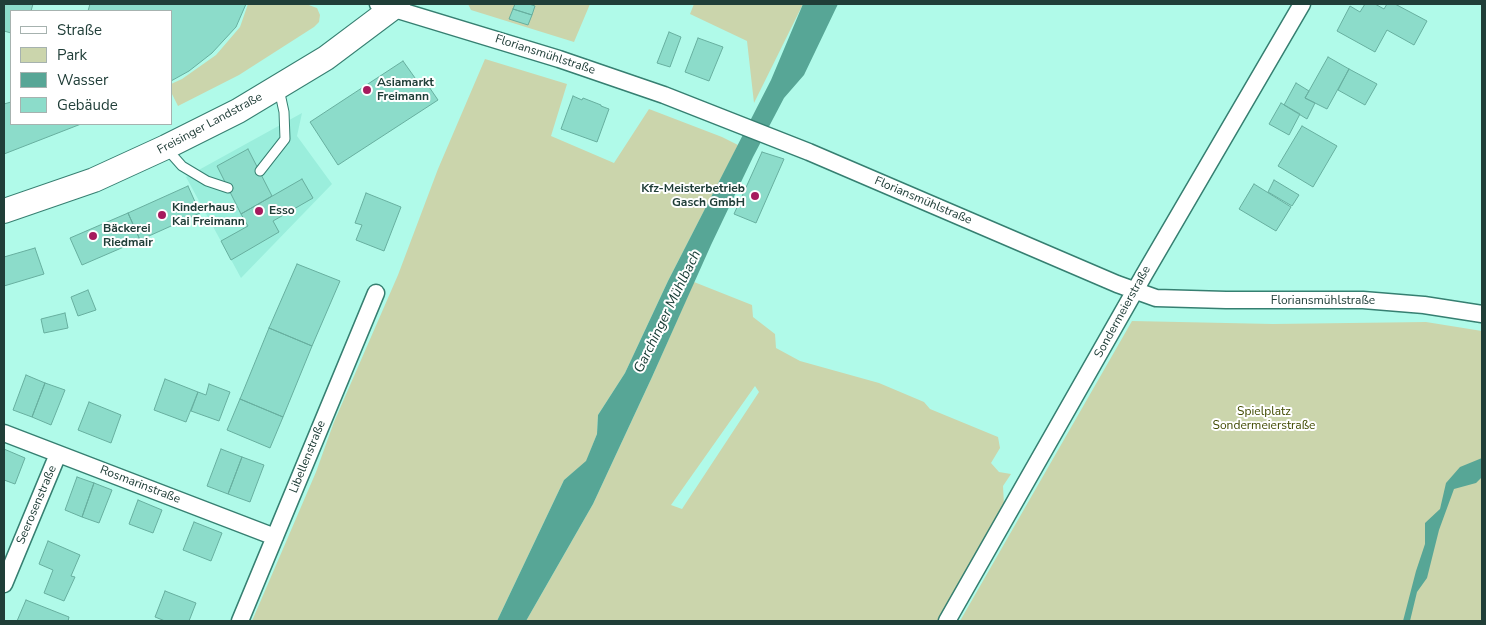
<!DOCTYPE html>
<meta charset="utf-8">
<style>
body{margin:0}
#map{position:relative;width:1486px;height:625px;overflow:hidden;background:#b0fae9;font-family:"Nunito Sans",sans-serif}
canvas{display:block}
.frame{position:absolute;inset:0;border:5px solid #203e38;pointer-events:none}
.legend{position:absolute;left:10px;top:10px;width:162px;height:115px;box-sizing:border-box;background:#fff;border:1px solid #a6b2af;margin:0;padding:6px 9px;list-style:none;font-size:15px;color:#203e38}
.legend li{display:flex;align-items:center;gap:10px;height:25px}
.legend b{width:25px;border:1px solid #a6b2af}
</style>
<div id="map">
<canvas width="1486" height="625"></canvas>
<div class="frame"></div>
<ul class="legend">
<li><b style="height:6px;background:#fff"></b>Straße</li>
<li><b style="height:14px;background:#cbd5ac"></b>Park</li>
<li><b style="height:14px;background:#57a696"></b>Wasser</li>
<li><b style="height:14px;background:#8cdcca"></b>Gebäude</li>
</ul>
</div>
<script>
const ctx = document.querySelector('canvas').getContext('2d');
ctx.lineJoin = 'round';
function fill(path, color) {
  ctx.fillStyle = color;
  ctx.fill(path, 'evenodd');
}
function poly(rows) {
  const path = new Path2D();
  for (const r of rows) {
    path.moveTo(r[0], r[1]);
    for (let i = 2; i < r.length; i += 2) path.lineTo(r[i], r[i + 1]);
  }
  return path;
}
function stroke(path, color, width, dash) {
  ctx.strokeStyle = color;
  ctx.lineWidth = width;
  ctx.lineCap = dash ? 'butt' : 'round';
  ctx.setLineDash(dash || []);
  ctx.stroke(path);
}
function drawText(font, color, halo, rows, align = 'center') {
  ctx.font = font + ' "Nunito Sans",sans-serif';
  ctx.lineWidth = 4;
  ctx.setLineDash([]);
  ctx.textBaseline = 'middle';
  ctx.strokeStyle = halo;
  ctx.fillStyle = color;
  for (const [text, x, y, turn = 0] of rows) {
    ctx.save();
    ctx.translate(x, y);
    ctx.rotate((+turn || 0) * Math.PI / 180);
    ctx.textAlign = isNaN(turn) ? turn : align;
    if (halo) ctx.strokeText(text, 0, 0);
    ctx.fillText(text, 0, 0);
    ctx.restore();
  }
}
const built = poly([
 [302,113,297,136,332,184,241,278,186,177]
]);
const green = poly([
 [248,4,306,4,317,8,320,15,319,22,314,27,239,75,178,106,171,92,171,84,182,79,216,55,240,27],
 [468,4,590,4,574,42,471,10],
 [694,4,803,4,754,103,747,41,690,14],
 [485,59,567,84,551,136,614,163,649,109,722,137,738,145,668,281,625,373,598,415,597,434,586,462,564,480,497,621,252,621,316,472,334,422,398,275,438,169],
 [694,282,752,305,753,317,775,334,776,348,800,361,879,383,924,402,930,409,998,437,1000,448,991,463,999,472,1011,474,1003,486,1004,505,937,621,526,621,593,504,652,377],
 [755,386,759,392,682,509,671,505],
 [1132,321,1273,324,1426,322,1482,331,1482,621,960,621]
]);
const water = poly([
 [803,4,838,4,804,75,784,98,753,157,711,245,652,377,593,504,526,621,497,621,564,480,586,461,597,434,598,415,625,373,668,281,771,80],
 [1482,458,1482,477,1476,483,1454,489,1439,530,1427,578,1417,592,1410,621,1403,621,1416,571,1425,544,1425,523,1440,509,1446,483,1460,467]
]);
const building = poly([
 [4,4,33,4,31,11,11,11,11,33,4,31,4,4],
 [90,4,246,4,236,27,212,53,189,71,171,81,171,11,88,11,90,4],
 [515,4,529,4,535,6,532,15,513,9,515,4],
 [1365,4,1375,4,1384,9,1387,4,1395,4,1427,21,1414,45,1387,30,1375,52,1337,31,1350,6,1360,12,1365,4],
 [513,9,532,15,528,25,509,19,513,9],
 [669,32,681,37,670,67,657,63,669,32],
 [698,38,723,47,709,81,685,72,698,38],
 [1328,57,1349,69,1327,109,1305,98,1328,57],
 [403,61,420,85,425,81,438,100,338,165,310,122,403,61],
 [1349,69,1377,84,1365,105,1338,90,1349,69],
 [1296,83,1309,91,1305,98,1315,103,1307,119,1284,105,1296,83],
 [573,96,582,100,583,98,601,105,601,106,609,109,597,142,561,129,573,96],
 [11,102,11,124,81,124,4,154,4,104,11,102],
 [1281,103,1300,114,1289,135,1269,124,1281,103],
 [1302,126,1337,146,1313,187,1278,166,1302,126],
 [248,149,272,196,241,214,217,166,248,149],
 [762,152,784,159,756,223,734,214,762,152],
 [302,179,313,198,273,221,279,232,231,260,221,241,248,226,241,214,302,179],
 [1274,180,1299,195,1292,206,1268,192,1274,180],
 [1254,184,1291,207,1276,231,1239,209,1254,184],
 [188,186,200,213,140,240,128,213,188,186],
 [366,193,401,207,384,251,356,240,362,225,355,223,366,193],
 [128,213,140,240,82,265,70,238,128,213],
 [35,248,44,274,4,286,4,257,35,248],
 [297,264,340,281,312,346,269,328,297,264],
 [88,290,96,310,78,316,71,297,88,290],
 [65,313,68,328,44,333,41,319,65,313],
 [269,328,312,346,283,417,240,399,269,328],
 [26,375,45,383,32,417,13,410,26,375],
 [165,379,198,392,186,422,154,410,165,379],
 [45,383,65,390,51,425,32,417,45,383],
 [209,384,230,392,219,421,191,411,198,392,206,395,209,384],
 [240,399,283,417,270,448,227,430,240,399],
 [89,402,121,415,111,443,78,430,89,402],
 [4,449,25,458,15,484,4,480,4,449],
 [221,449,242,457,228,494,207,486,221,449],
 [242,457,264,465,250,502,228,494,242,457],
 [77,477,94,483,82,517,65,510,77,477],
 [94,483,112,490,99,523,82,517,94,483],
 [138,500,162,510,153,533,129,524,138,500],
 [194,522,222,533,211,561,183,550,194,522],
 [48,541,80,555,71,576,75,577,64,601,44,593,53,570,39,564,48,541],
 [165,591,196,603,189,621,165,621,155,617,165,591],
 [26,600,69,617,68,621,17,621,26,600]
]);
const service = poly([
 [166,148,182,166,207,181,228,188],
 [260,171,285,139,284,112,279,89]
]);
const minor = poly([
 [378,4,559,59,664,95,809,152,1117,284,1156,298,1226,300,1363,300,1424,305,1482,314],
 [4,433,275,537],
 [4,584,58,454],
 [240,621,376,293],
 [947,621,1145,273,1302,4]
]);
const secondary = poly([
 [4,211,94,180,166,147,238,111,326,58,398,4]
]);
const markers = [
 [367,90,5,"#a61a5d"],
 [755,196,5,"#a61a5d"],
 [259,211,5,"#a61a5d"],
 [162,215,5,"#a61a5d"],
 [93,236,5,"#a61a5d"]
];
const streetNames = [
 ["Floriansmühlstraße",545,55,18],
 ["Freisinger Landstraße",210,124,-28],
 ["Floriansmühlstraße",923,201,23],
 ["Floriansmühlstraße",1323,301],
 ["Sondermeierstraße",1123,312,-61],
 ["Libellenstraße",308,457,-68],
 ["Rosmarinstraße",140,485,21],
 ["Seerosenstraße",37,505,-67]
];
const poiNames = [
 ["Asiamarkt",377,83],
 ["Freimann",377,97],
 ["Kfz-Meisterbetrieb",745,189,"right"],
 ["Gasch GmbH",745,203,"right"],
 ["Kinderhaus",172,208],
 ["Kai Freimann",172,222],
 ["Esso",269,211],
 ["Bäckerei",103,229],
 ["Riedmair",103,243]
];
const parkNames = [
 ["Spielplatz",1264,412],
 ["Sondermeierstraße",1264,426]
];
const waterNames = [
 ["Garchinger Mühlbach",668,312,-64]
];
fill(built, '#9aeedc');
fill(green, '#cbd5ac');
fill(water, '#57a696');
fill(building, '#8cdcca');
stroke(building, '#67af9f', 1);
stroke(service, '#367f71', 11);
stroke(minor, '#367f71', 19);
stroke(secondary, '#367f71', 26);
stroke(service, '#fff', 9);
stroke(minor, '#fff', 16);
stroke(secondary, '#fff', 24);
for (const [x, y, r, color] of markers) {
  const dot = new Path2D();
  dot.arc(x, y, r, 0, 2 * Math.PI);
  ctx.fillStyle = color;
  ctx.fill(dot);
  stroke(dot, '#fff', 2);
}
drawText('12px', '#203e38', '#fff', streetNames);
drawText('bold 12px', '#203e38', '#fff', poiNames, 'left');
drawText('12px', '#414b02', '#fff', parkNames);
drawText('italic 14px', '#143a32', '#fff', waterNames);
</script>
